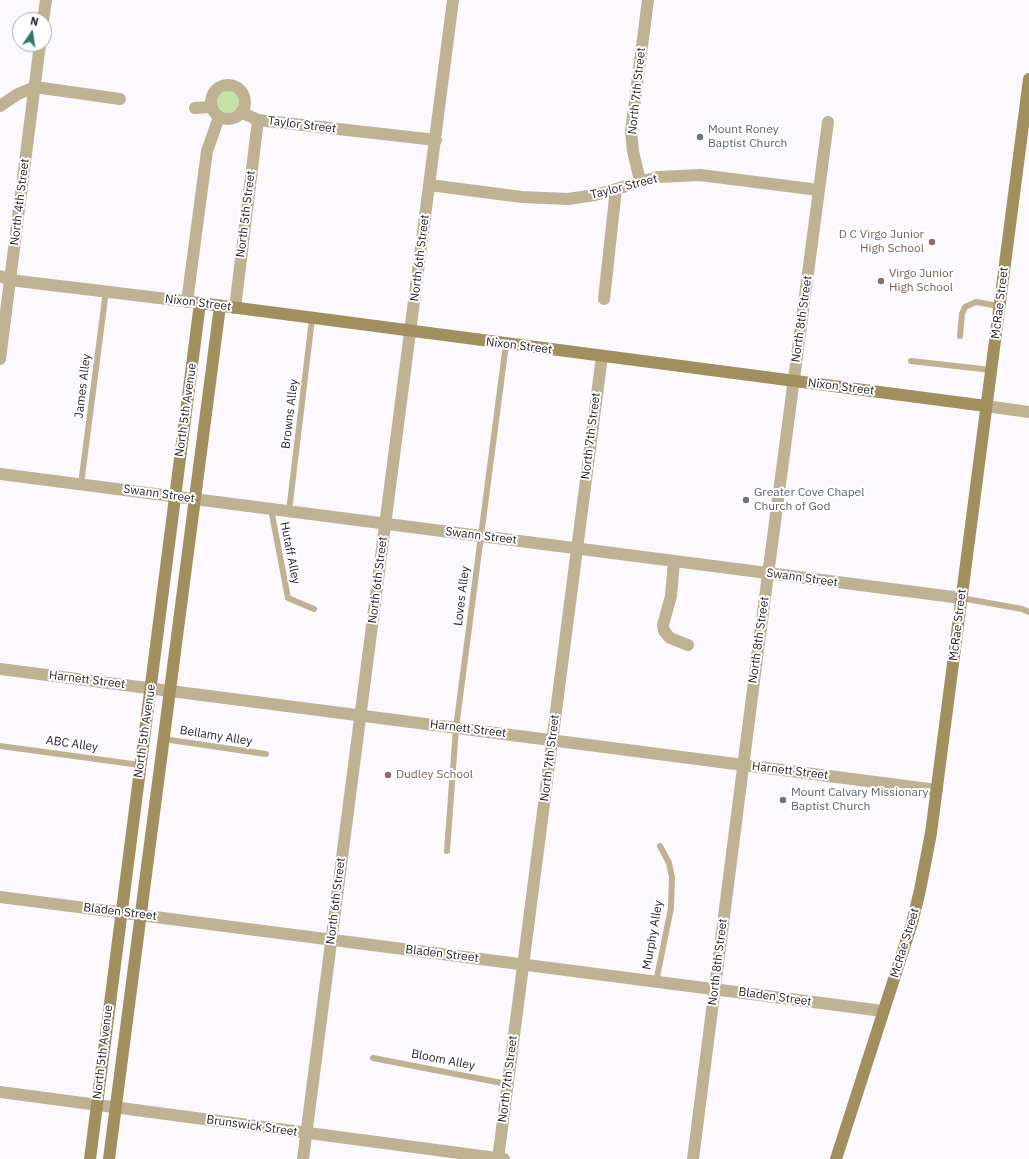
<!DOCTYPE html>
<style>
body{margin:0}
#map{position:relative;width:1029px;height:1159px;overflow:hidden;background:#fbf9fd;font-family:"IBM Plex Sans",sans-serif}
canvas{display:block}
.north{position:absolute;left:12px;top:12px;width:40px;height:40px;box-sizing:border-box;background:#fff;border:1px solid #a9a8ab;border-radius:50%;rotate:13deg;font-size:11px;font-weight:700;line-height:16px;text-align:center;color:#29252c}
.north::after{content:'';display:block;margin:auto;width:14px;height:18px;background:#30766b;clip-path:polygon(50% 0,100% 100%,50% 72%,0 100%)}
</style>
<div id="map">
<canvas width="1029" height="1159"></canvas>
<div class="north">N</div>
</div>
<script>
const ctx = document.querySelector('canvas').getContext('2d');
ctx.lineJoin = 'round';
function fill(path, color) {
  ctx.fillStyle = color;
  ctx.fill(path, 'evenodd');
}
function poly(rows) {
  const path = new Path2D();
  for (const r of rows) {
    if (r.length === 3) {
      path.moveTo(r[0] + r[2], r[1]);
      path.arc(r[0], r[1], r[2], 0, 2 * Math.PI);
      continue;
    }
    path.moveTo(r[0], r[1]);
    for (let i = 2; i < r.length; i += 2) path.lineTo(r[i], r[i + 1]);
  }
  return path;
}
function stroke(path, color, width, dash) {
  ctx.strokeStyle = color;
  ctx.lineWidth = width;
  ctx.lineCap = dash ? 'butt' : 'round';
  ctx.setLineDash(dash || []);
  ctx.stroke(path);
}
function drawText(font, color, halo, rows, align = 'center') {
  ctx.font = font + ' "IBM Plex Sans",sans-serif';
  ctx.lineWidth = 4;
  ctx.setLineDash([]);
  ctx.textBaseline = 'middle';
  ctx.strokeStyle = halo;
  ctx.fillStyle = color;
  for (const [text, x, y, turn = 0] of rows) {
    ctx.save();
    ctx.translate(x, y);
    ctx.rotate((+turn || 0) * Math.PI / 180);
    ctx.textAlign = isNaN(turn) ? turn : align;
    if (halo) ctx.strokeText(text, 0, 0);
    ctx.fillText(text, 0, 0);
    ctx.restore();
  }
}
const green = poly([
 [228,102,11]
]);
const lane = poly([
 [960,336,962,314,965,307,976,302,999,306],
 [911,361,991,370],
 [81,484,106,291],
 [271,509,288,598,314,609],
 [289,511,312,319],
 [961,598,1022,609,1029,612],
 [163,739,266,754],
 [0,746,140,765],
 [447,851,456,728,506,344],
 [656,982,671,908,672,877,669,863,660,846],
 [373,1058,507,1084]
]);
const street = poly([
 [43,20,46,0],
 [228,102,17],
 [0,106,18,94,35,87,120,99],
 [195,108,211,107],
 [241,112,258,120,436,140],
 [640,181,633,151,631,131,648,0],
 [429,185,522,197,568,199,595,195,658,177,700,175,819,190],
 [0,276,10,280,200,303],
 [604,299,616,189],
 [187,302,207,151,219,117],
 [235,308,258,120],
 [0,359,40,44],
 [986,406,1029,412],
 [0,474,961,598],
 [674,561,671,596,663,625,664,631,670,638,688,645],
 [0,669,937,790],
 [0,897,883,1011],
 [0,1092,504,1159],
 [303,1159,453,0],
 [498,1159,602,356],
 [693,1159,757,658,828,122]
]);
const secondary = poly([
 [90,1159,200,303,986,406],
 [109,1159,220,306],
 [836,1159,912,923,920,890,931,833,1029,79]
]);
const markers = [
 [700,137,4,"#6b7280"],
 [932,242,4,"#8d6e63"],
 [881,281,4,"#8d6e63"],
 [746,500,4,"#6b7280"],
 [388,775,4,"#8d6e63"],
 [783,800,4,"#6b7280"]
];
const streetNames = [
 ["North 7th Street",637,91,-84],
 ["Taylor Street",302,125,7],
 ["Taylor Street",624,187,-14],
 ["North 4th Street",20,202,-83],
 ["North 5th Street",246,214,-83],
 ["North 6th Street",420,258,-83],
 ["Nixon Street",198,303,7],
 ["McRae Street",1000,303,-83],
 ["North 8th Street",802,319,-82],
 ["Nixon Street",519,346,7],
 ["James Alley",83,386,-83],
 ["Nixon Street",841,387,7],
 ["North 5th Avenue",186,410,-82],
 ["Browns Alley",290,414,-83],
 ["North 7th Street",591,436,-83],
 ["Swann Street",159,494,8],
 ["Swann Street",481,536,7],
 ["Hutaff Alley",290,553,79],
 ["Swann Street",802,578,8],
 ["North 6th Street",378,580,-83],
 ["Loves Alley",462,596,-83],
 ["McRae Street",958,625,-83],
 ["North 8th Street",759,640,-82],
 ["Harnett Street",87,680,7],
 ["Harnett Street",468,729,7],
 ["North 5th Avenue",145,731,-82],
 ["Bellamy Alley",216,736,9],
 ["ABC Alley",72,744,8],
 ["North 7th Street",550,758,-83],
 ["Harnett Street",790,771,7],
 ["North 6th Street",336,901,-83],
 ["Bladen Street",120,912,7],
 ["Murphy Alley",653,935,-80],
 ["McRae Street",905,943,-73],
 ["Bladen Street",442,954,7],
 ["North 8th Street",718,962,-83],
 ["Bladen Street",775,997,8],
 ["North 5th Avenue",103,1052,-83],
 ["Bloom Alley",443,1060,11],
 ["North 7th Street",508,1079,-83],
 ["Brunswick Street",252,1126,8]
];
const worshipNames = [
 ["Mount Roney",708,130],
 ["Baptist Church",708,144],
 ["Greater Cove Chapel",754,493],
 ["Church of God",754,507],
 ["Mount Calvary Missionary",791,793],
 ["Baptist Church",791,807]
];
const educationNames = [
 ["D C Virgo Junior",924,235,"right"],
 ["High School",924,249,"right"],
 ["Virgo Junior",889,274],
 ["High School",889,288],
 ["Dudley School",396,775]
];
fill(green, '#c6e2a7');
stroke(lane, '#bfb292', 6);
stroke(street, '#bfb292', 12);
stroke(secondary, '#a28f5e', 12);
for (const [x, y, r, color] of markers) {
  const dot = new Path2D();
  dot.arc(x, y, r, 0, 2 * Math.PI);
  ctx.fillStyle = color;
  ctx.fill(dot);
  stroke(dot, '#fff', 1.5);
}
drawText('12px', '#29252c', '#fff', streetNames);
drawText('12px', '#5b616d', '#fff', worshipNames, 'left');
drawText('12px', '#785e54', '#fff', educationNames, 'left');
</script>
